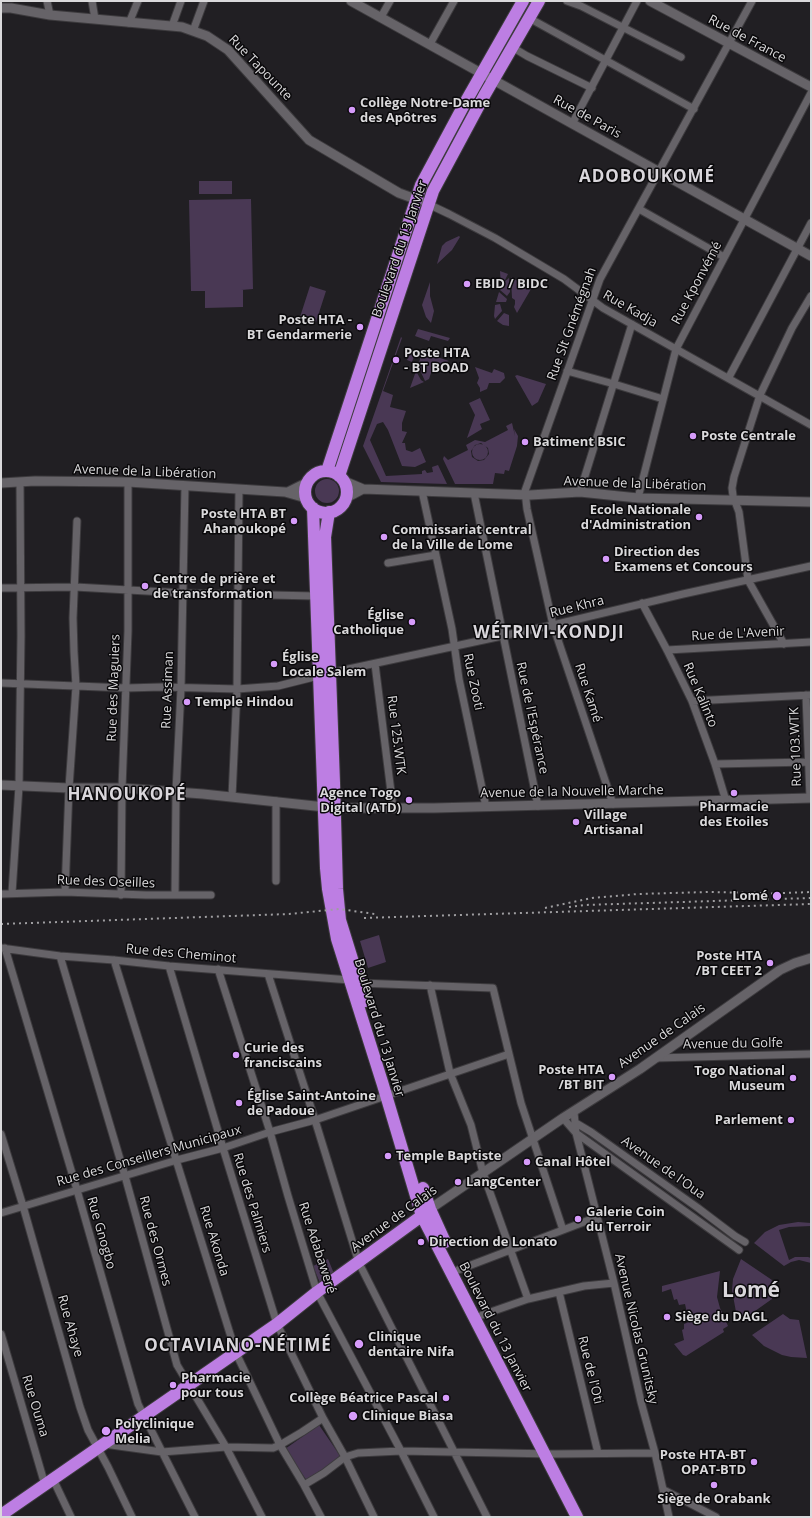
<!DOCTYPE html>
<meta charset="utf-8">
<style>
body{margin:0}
#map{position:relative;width:812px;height:1518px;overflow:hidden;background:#211f23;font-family:"Open Sans",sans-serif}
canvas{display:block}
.frame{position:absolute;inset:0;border:2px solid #dad9db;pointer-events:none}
</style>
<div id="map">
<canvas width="812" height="1518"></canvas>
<div class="frame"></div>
</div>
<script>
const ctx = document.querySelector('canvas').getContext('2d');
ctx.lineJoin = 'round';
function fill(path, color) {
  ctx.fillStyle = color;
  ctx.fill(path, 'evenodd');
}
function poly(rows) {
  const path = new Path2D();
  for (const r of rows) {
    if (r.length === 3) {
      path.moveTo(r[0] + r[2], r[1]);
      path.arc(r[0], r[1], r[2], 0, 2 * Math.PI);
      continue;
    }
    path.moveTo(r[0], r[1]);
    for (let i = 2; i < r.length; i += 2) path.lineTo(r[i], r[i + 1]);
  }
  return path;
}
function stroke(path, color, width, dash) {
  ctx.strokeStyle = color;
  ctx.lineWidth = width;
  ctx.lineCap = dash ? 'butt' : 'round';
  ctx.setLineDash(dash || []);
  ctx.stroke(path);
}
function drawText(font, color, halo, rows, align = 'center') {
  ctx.font = font + ' "Open Sans",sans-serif';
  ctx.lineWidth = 3;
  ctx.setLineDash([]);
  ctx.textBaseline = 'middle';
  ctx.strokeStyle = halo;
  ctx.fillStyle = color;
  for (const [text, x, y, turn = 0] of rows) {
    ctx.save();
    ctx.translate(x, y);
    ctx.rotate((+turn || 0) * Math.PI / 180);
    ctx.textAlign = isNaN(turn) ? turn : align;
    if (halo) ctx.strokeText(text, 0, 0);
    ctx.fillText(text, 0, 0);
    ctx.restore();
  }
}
const green = poly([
 [199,181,232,181,232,194,199,194],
 [251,199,253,289,241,290,243,290,243,307,205,308,205,291,191,291,189,200],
 [459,236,460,237,452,250,437,264,442,246,446,242],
 [500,271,508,274,504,282,509,278,510,292,507,296,500,290,503,284,501,286],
 [511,277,531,289,517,313,514,307,515,304,515,300,512,298],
 [430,282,430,296,434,311,431,323,426,317,422,305],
 [310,286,326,291,316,322,300,317],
 [499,292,507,299,506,302,496,302],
 [500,304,502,311,495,319,494,316,495,305],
 [504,313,509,315,509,326,503,325,497,321],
 [418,329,450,338,448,341,431,336,429,341,415,336],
 [401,337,402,338,383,391,393,395,390,407,406,411,402,423,402,431,407,432,402,443,405,443,406,450,412,452,420,448,426,462,415,467,402,466,388,430,383,422,377,424,370,440,386,476,422,474,422,471,425,470,427,473,433,472,432,467,438,465,447,484,381,482,363,446],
 [411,349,413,349,416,351,412,362,407,360],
 [422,352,449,361,433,367,429,379,425,381,418,366],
 [475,367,492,373,494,369,504,373,505,378,500,383,489,383,487,389,480,392,480,388,477,383,479,378],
 [416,371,421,380,424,382,410,388],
 [517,375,546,384,538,402,532,406,515,376],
 [480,398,490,420,480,424,482,429,467,438,475,415,469,403],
 [512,423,515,436,514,429,518,436,517,446,509,471,505,470,504,474,495,473,493,484,455,484,443,459,444,456,448,460,468,450,466,445,475,440,485,442,508,430,506,426],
 [481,443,488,448,489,454,484,460,478,461,472,457,471,451,475,445],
 [480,452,8],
 [327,491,12],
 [379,935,386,962,368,968,360,941],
 [798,1222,811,1223,811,1226,789,1227,779,1230,789,1260,795,1257,808,1257,811,1258,811,1263,799,1260,791,1262,784,1266,754,1243,765,1232,779,1225],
 [328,1259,335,1276,320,1283,313,1266],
 [741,1259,772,1280,770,1287,772,1299,741,1321,736,1312,732,1290,733,1279],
 [720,1271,717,1297,720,1308,728,1326,723,1329,724,1332,686,1356,683,1355,674,1344,684,1340,682,1330,684,1329,684,1324,689,1322,685,1304,679,1305,677,1299,674,1300,671,1289,662,1292,662,1286],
 [783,1314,790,1319,799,1320,807,1358,791,1357,782,1355,764,1346,752,1335],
 [319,1425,341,1457,307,1481,285,1449]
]);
const street = poly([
 [47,1,50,15],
 [92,1,95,19],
 [567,1,581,6,681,57],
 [381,17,390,1],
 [529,18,694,109],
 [129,23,138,1],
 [172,26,181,1],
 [193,31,204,1],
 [430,44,454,1],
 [512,47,527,56,592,88],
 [572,124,637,1],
 [428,204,449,214,495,238,564,279,603,308,811,425],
 [639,209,724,257],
 [567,371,614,384,663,399],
 [729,377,811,223],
 [422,491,452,629,459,679,486,807],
 [580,492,632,324],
 [474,493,538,806],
 [638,498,676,349,811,93],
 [388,563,436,555],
 [1,588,75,587,182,593,315,596],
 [642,603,667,650,692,701,715,764,726,801],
 [784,644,748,580,739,512,733,496,732,488,734,477,760,395,792,328,811,296],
 [667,650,811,642],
 [375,664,393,808],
 [1,683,126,688,162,687,237,689,278,686,330,673,553,625,683,594,811,566],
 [806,695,810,798],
 [692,701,811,695],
 [715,764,809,762],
 [232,797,237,689,239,489],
 [276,801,276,881],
 [613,804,553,625,527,509,525,491,600,279,752,1],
 [65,892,69,788,76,686,74,652,73,618,77,521],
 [12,893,19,786,21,636,20,482],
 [1,894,65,892,146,895,211,895],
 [121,895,122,788,128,631,128,482],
 [175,895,176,792,181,688,185,486],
 [1,948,60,956,114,960,169,966,350,980,359,983,493,988,521,1103,563,1230],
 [5,948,77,1190,138,1404,195,1517],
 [60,956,125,1176,177,1365,226,1447,262,1517],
 [114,960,236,1353,280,1445,304,1485,321,1517],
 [169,966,223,1148,277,1324,323,1418],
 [218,969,270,1132,288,1196,317,1292,401,1451,434,1517],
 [268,974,315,1120,359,1263,487,1517],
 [430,985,450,1073,471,1125,483,1173,528,1299],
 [655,1058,811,1054],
 [574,1112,576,1133,614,1283,641,1402,655,1453,669,1517],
 [563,1118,576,1133,739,1250],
 [576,1123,591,1132,698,1208,735,1236,745,1242],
 [1,1134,23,1206,80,1407,88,1430,108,1467,132,1517],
 [1,1213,177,1160,223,1148,270,1132,315,1120,509,1054],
 [458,1270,597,1217],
 [559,1292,598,1453],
 [482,1315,528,1299,584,1286,614,1283],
 [1,1334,45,1485],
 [104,1444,162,1452,226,1447,273,1448,280,1445,302,1432,323,1418,345,1457,324,1473,304,1485],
 [53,1479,71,1517],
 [664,1490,716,1517],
 [374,1517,345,1457,358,1453,401,1451,553,1454,655,1453]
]);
const secondary = poly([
 [351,1,811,256],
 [650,1,811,87],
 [1,8,11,8,50,15,182,27,207,36,228,50,309,140,399,193,421,201],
 [344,481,363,489,530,495,580,492,638,498,811,502],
 [1,483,35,481,128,482,285,492,306,498],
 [288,492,308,482],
 [346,498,363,489],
 [1,785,69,788,122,788,203,794,334,808,434,808,811,798],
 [430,1209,563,1118,640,1069,780,970,795,963,811,958]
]);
const highway = poly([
 [327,471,421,185,465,103,523,1],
 [326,492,21],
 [339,476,433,191,484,96,539,1],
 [313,508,326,868,328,889,337,939,383,1085,422,1216,577,1517],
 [329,512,325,537,334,783,337,889,340,920,365,1001],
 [423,1188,430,1209,445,1242],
 [1,1515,277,1324,317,1292,427,1212]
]);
const rail = poly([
 [759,894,811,892],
 [569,907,584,905,811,898],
 [545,908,592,898,638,894,708,892,764,893],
 [364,918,811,904],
 [1,924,289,914,339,909,375,914]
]);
const markers = [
 [352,110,4,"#d69bfa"],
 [467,284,4,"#d69bfa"],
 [360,327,4,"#d69bfa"],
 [396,360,4,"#d69bfa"],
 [693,436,4,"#d69bfa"],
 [525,442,4,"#d69bfa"],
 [699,517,4,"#d69bfa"],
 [294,521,4,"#d69bfa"],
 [384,537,4,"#d69bfa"],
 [606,559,4,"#d69bfa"],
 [145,586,4,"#d69bfa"],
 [412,622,4,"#d69bfa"],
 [274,664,4,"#d69bfa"],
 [187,702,4,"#d69bfa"],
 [734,793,4,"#d69bfa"],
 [409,800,4,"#d69bfa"],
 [576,822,4,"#d69bfa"],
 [777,896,5,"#d69bfa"],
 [770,963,4,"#d69bfa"],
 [236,1055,4,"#d69bfa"],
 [612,1077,4,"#d69bfa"],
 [793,1078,4,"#d69bfa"],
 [239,1103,4,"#d69bfa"],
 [791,1120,4,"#d69bfa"],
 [388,1156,4,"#d69bfa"],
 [527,1162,4,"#d69bfa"],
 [458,1182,4,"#d69bfa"],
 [578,1219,4,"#d69bfa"],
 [421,1242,4,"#d69bfa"],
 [667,1317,4,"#d69bfa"],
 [359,1344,5,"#d69bfa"],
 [173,1385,4,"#d69bfa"],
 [446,1398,4,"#d69bfa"],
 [353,1416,5,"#d69bfa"],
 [106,1431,5,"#d69bfa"],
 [754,1462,4,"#d69bfa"],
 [714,1485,4,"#d69bfa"]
];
const streetNames = [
 ["Rue de France",747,39,28],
 ["Rue Tapounte",260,68,46],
 ["Rue de Paris",587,117,29],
 ["Boulevard du 13 Janvier",400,249,-71],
 ["Rue Kponvémé",697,283,-62],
 ["Rue Kadja",630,309,30],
 ["Rue Slt Gnémégnah",572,324,-70],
 ["Avenue de la Libération",145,472,2],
 ["Avenue de la Libération",635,484,2],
 ["Rue Khra",577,607,-14],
 ["Rue de L'Avenir",738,634,-3],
 ["Rue Zooti",473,682,78],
 ["Rue des Maguiers",114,688,-88],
 ["Rue Assiman",168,690,-88],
 ["Rue Kamé",588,693,72],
 ["Rue Kalinto",700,695,67],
 ["Rue de l'Espérance",532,718,78],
 ["Rue 125.WTK",396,735,83],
 ["Rue 103.WTK",796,747,-92],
 ["Avenue de la Nouvelle Marche",572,792,-1],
 ["Rue des Oseilles",106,882,2],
 ["Rue des Cheminot",181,954,5],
 ["Boulevard du 13 Janvier",379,1028,73],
 ["Avenue de Calais",662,1036,-35],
 ["Avenue du Golfe",733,1044,-1],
 ["Rue des Conseillers Municipaux",149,1156,-16],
 ["Avenue de l'Oua",663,1168,35],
 ["Rue des Palmiers",252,1203,73],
 ["Avenue de Calais",394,1219,-36],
 ["Rue Gnogbo",101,1233,74],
 ["Rue des Ormes",155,1241,75],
 ["Rue Akonda",214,1241,73],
 ["Rue Adabaweré",317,1248,72],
 ["Rue Ahaye",70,1326,74],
 ["Boulevard du 13 Janvier",495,1327,63],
 ["Avenue Nicolas Grunitsky",636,1329,77],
 ["Rue de l'Oti",590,1370,76],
 ["Rue Ouma",35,1406,73]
];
const poiNames = [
 ["Collège Notre-Dame",360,103],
 ["des Apôtres",360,118],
 ["EBID / BIDC",475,284],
 ["Poste HTA -",352,320,"right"],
 ["BT Gendarmerie",352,335,"right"],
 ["Poste HTA",404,353],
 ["- BT BOAD",404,368],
 ["Poste Centrale",701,436],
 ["Batiment BSIC",533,442],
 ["Ecole Nationale",691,510,"right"],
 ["d'Administration",691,525,"right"],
 ["Poste HTA BT",286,514,"right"],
 ["Ahanoukopé",286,529,"right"],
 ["Commissariat central",392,530],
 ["de la Ville de Lome",392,545],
 ["Direction des",614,552],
 ["Examens et Concours",614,567],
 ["Centre de prière et",153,579],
 ["de transformation",153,594],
 ["Église",404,615,"right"],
 ["Catholique",404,630,"right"],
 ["Église",282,657],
 ["Locale Salem",282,672],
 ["Temple Hindou",195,702],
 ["Agence Togo",401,793,"right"],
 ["Digital (ATD)",401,808,"right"],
 ["Pharmacie",734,807,"center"],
 ["des Etoiles",734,822,"center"],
 ["Village",584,815],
 ["Artisanal",584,830],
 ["Lomé",768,896,"right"],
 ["Poste HTA",762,956,"right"],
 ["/BT CEET 2",762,971,"right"],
 ["Curie des",244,1048],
 ["franciscains",244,1063],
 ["Poste HTA",604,1070,"right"],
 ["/BT BIT",604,1085,"right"],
 ["Togo National",785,1071,"right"],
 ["Museum",785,1086,"right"],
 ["Église Saint-Antoine",247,1096],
 ["de Padoue",247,1111],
 ["Parlement",783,1120,"right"],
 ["Temple Baptiste",396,1156],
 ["Canal Hôtel",535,1162],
 ["LangCenter",466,1182],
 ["Galerie Coin",586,1212],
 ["du Terroir",586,1227],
 ["Direction de Lonato",429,1242],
 ["Siège du DAGL",675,1317],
 ["Clinique",368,1337],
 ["dentaire Nifa",368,1352],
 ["Pharmacie",181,1378],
 ["pour tous",181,1393],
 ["Collège Béatrice Pascal",438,1398,"right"],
 ["Clinique Biasa",362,1416],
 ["Polyclinique",115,1424],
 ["Melia",115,1439],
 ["Poste HTA-BT",746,1455,"right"],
 ["OPAT-BTD",746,1470,"right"],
 ["Siège de Orabank",714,1499,"center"]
];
const districtNames = [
 ["ADOBOUKOMÉ",647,177],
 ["WÉTRIVI-KONDJI",549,633],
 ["HANOUKOPÉ",127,795],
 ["OCTAVIANO-NÉTIMÉ",238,1346]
];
const townNames = [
 ["Lomé",751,1291]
];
fill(green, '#493854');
stroke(street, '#3d3b3e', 9);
stroke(secondary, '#3d3b3e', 11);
stroke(highway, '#3d3b3e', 14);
stroke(street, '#666368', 7);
stroke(secondary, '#666368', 9);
stroke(highway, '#bd7ee3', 12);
stroke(rail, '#9f9ea1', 2, [2, 4]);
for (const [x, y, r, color] of markers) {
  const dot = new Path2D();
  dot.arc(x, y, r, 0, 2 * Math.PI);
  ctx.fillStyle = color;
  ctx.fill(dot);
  stroke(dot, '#0a090b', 1.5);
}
drawText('13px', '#dad9db', '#0a090b', streetNames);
drawText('bold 13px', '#dad9db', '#0a090b', poiNames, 'left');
ctx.letterSpacing = '1px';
drawText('bold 17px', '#dad7dc', '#0a090b', districtNames);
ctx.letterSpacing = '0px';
drawText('bold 21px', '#dad7dc', '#0a090b', townNames);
</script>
